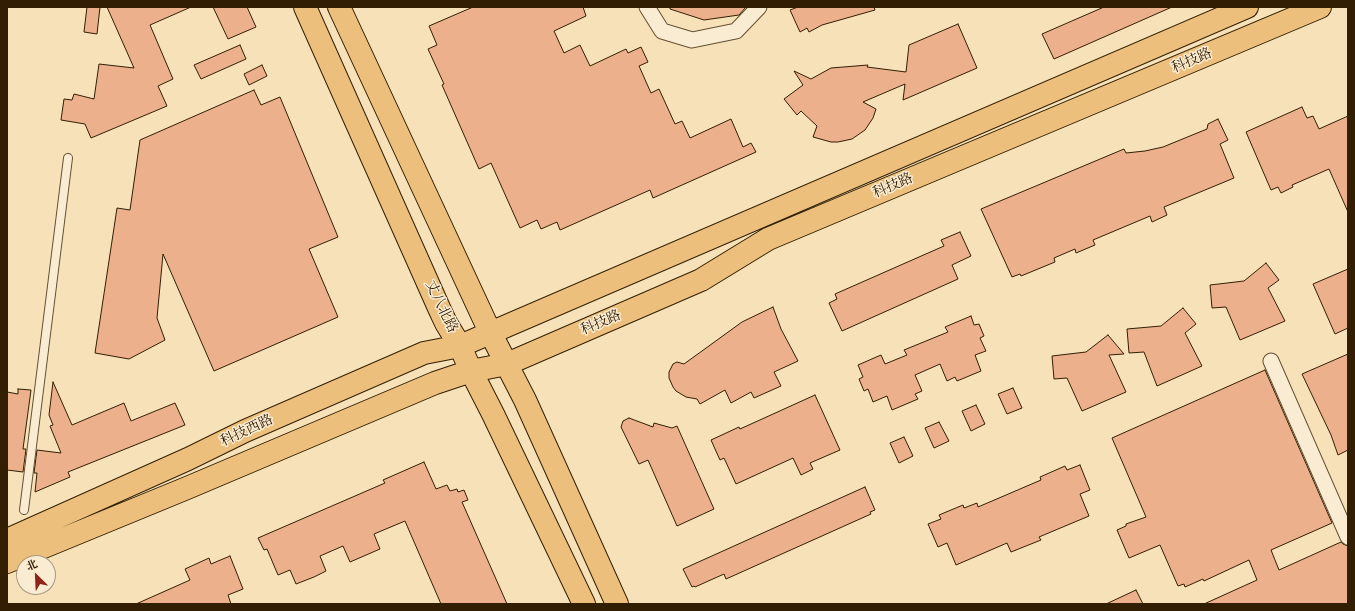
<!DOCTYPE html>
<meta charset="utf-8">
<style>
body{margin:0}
#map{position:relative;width:1355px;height:611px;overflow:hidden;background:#f7e1b9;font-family:"Gentium Book Plus","Noto Serif SC",serif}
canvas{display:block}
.frame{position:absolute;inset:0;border:8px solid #321e02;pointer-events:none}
.north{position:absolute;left:16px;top:555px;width:40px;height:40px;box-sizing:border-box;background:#faecd2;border:1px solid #aa9a7f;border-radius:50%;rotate:336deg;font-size:11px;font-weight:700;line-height:16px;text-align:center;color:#321e02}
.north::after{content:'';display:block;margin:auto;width:14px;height:18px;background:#8f2418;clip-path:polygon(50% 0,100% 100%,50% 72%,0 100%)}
</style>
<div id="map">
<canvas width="1355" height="611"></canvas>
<div class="frame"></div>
<div class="north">北</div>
</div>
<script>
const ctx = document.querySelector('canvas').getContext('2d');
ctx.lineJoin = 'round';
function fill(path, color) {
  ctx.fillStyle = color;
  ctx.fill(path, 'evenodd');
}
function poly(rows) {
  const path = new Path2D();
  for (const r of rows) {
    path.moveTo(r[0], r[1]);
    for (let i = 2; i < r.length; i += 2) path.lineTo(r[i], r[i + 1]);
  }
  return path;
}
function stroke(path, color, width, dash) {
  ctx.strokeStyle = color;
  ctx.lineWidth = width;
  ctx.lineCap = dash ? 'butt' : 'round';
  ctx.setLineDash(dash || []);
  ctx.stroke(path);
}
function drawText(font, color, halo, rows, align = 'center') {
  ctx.font = font + ' "Gentium Book Plus","Noto Serif SC",serif';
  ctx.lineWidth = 3;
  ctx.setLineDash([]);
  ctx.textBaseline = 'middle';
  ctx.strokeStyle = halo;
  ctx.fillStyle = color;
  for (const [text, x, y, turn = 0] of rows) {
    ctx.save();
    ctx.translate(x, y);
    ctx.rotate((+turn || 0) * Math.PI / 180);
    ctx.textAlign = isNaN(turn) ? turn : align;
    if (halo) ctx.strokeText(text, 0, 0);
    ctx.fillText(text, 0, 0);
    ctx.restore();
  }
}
const building = poly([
 [87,7,100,7,97,34,84,32,87,7],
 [107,7,191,7,150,25,173,79,158,86,167,106,91,138,85,124,61,120,64,99,72,100,74,94,94,99,99,64,134,68,107,7],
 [213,7,247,7,256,27,228,39,213,7],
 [473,7,583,7,586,16,554,31,564,53,580,45,590,66,626,49,628,53,641,47,648,62,639,66,651,93,659,89,675,124,682,121,690,138,731,119,743,147,751,143,756,152,653,198,650,190,560,230,557,222,541,229,537,220,520,228,491,163,479,169,442,85,444,84,428,49,437,45,429,26,473,7],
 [670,7,746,7,739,15,704,20,670,9,670,7],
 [798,7,874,7,875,10,822,25,809,32,807,28,800,32,790,10,798,7],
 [1104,7,1172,7,1054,59,1042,34,1104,7],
 [958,24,977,68,903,100,905,84,863,102,876,109,873,118,865,130,852,139,838,142,831,142,813,137,817,126,801,111,797,115,784,99,803,85,794,71,811,79,831,68,868,65,867,67,906,72,909,45,958,24],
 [240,45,246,59,201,79,194,65,240,45],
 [262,65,267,76,249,85,244,74,262,65],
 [254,90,261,105,280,97,338,237,309,249,338,317,214,371,163,254,157,318,165,340,129,359,95,353,117,208,130,210,140,140,254,90],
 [1302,107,1307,118,1313,116,1319,129,1348,116,1348,212,1329,169,1292,185,1293,187,1281,193,1278,187,1271,190,1246,132,1302,107],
 [1218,119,1228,140,1220,144,1234,178,1164,207,1167,215,1152,222,1150,216,1093,240,1095,245,1076,253,1075,249,1054,258,1055,262,1021,276,1020,274,1012,277,981,209,1124,149,1126,153,1145,151,1163,147,1207,129,1208,124,1218,119],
 [960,232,971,256,952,265,958,279,842,331,829,303,837,299,835,294,944,246,941,240,960,232],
 [1266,263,1279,280,1268,288,1285,321,1240,340,1226,307,1212,308,1210,285,1244,281,1266,263],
 [1348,269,1348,328,1335,334,1313,284,1348,269],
 [773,307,781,329,798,361,774,372,781,386,754,398,751,392,731,403,725,390,700,404,697,399,686,397,676,391,673,387,669,378,669,372,673,364,677,362,684,364,742,322,773,307],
 [1183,308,1196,324,1185,333,1202,366,1157,386,1144,352,1129,353,1127,329,1161,326,1183,308],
 [971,316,974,325,979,324,984,336,980,338,986,351,975,355,981,371,957,381,955,377,947,381,940,364,915,375,922,391,915,394,918,399,892,410,887,396,873,402,868,389,864,391,859,379,863,377,858,365,881,355,885,364,907,355,904,350,948,332,945,327,971,316],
 [1108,335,1124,354,1109,355,1126,392,1082,411,1067,378,1054,379,1052,356,1086,352,1108,335],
 [1348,354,1348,450,1338,455,1331,435,1302,374,1348,354],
 [1265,370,1332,523,1271,550,1279,570,1341,542,1343,544,1348,546,1348,604,1204,604,1257,580,1249,560,1204,581,1203,579,1185,587,1184,584,1178,586,1160,545,1129,558,1117,530,1126,526,1126,524,1146,517,1112,438,1265,370],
 [53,382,72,425,124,403,131,421,175,403,185,425,68,472,70,477,35,492,37,473,34,473,37,450,61,453,50,426,53,425,49,415,53,382],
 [1013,388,1022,408,1007,414,998,394,1013,388],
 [18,389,31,390,23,449,26,449,23,472,7,470,7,392,18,394,18,389],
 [815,395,840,450,810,463,813,469,801,475,793,458,736,484,724,458,720,460,711,440,739,427,740,429,815,395],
 [976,405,985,424,971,431,962,411,976,405],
 [629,418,653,427,654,423,672,428,677,426,714,509,677,526,648,460,639,464,621,427,623,421,629,418],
 [939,422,949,441,934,448,925,428,939,422],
 [904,437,913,456,899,463,890,443,904,437],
 [424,462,436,489,447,485,450,491,457,489,458,492,464,490,468,500,462,502,507,604,441,604,405,521,374,534,380,549,350,562,343,546,320,556,326,571,314,577,296,584,290,570,278,575,267,549,264,550,258,538,385,483,383,480,424,462],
 [1080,465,1090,490,1080,494,1089,516,1039,537,1041,540,1011,552,1007,543,956,565,947,543,938,547,928,524,941,519,939,515,963,505,964,508,977,503,978,507,1041,480,1040,477,1065,466,1067,470,1080,465],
 [865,487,875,510,870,512,871,514,726,579,724,574,695,587,694,586,692,587,683,569,865,487],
 [230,556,243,589,228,595,231,604,136,604,190,580,185,569,209,558,211,564,230,556],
 [1136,590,1143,604,1106,604,1136,590]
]);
const lane = poly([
 [24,510,68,158]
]);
const street = poly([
 [647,7,662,31,692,40,736,31,759,7],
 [1271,361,1348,537]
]);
const primary = poly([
 [305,7,439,308,446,323,460,346,471,371,493,414,584,604],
 [339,7,490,332,525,400,617,604],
 [7,540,188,459,245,431,424,353,460,346,1247,7],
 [7,562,187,488,435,383,471,371,507,364,701,280,768,239,1320,7]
]);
const streetNames = [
 ["科技路",1192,61,-23],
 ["科技路",893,186,-23],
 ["丈八北路",441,307,64],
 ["科技路",601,323,-23],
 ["科技西路",247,431,-25]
];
fill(building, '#ecb18c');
stroke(building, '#321e02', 1);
stroke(lane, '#634f30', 10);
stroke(street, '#634f30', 17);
stroke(primary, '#321e02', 24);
stroke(lane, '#faecd2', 8);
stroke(street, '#faecd2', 15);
stroke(primary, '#ecc07c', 22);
drawText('14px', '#321e02', '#faecd2', streetNames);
</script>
